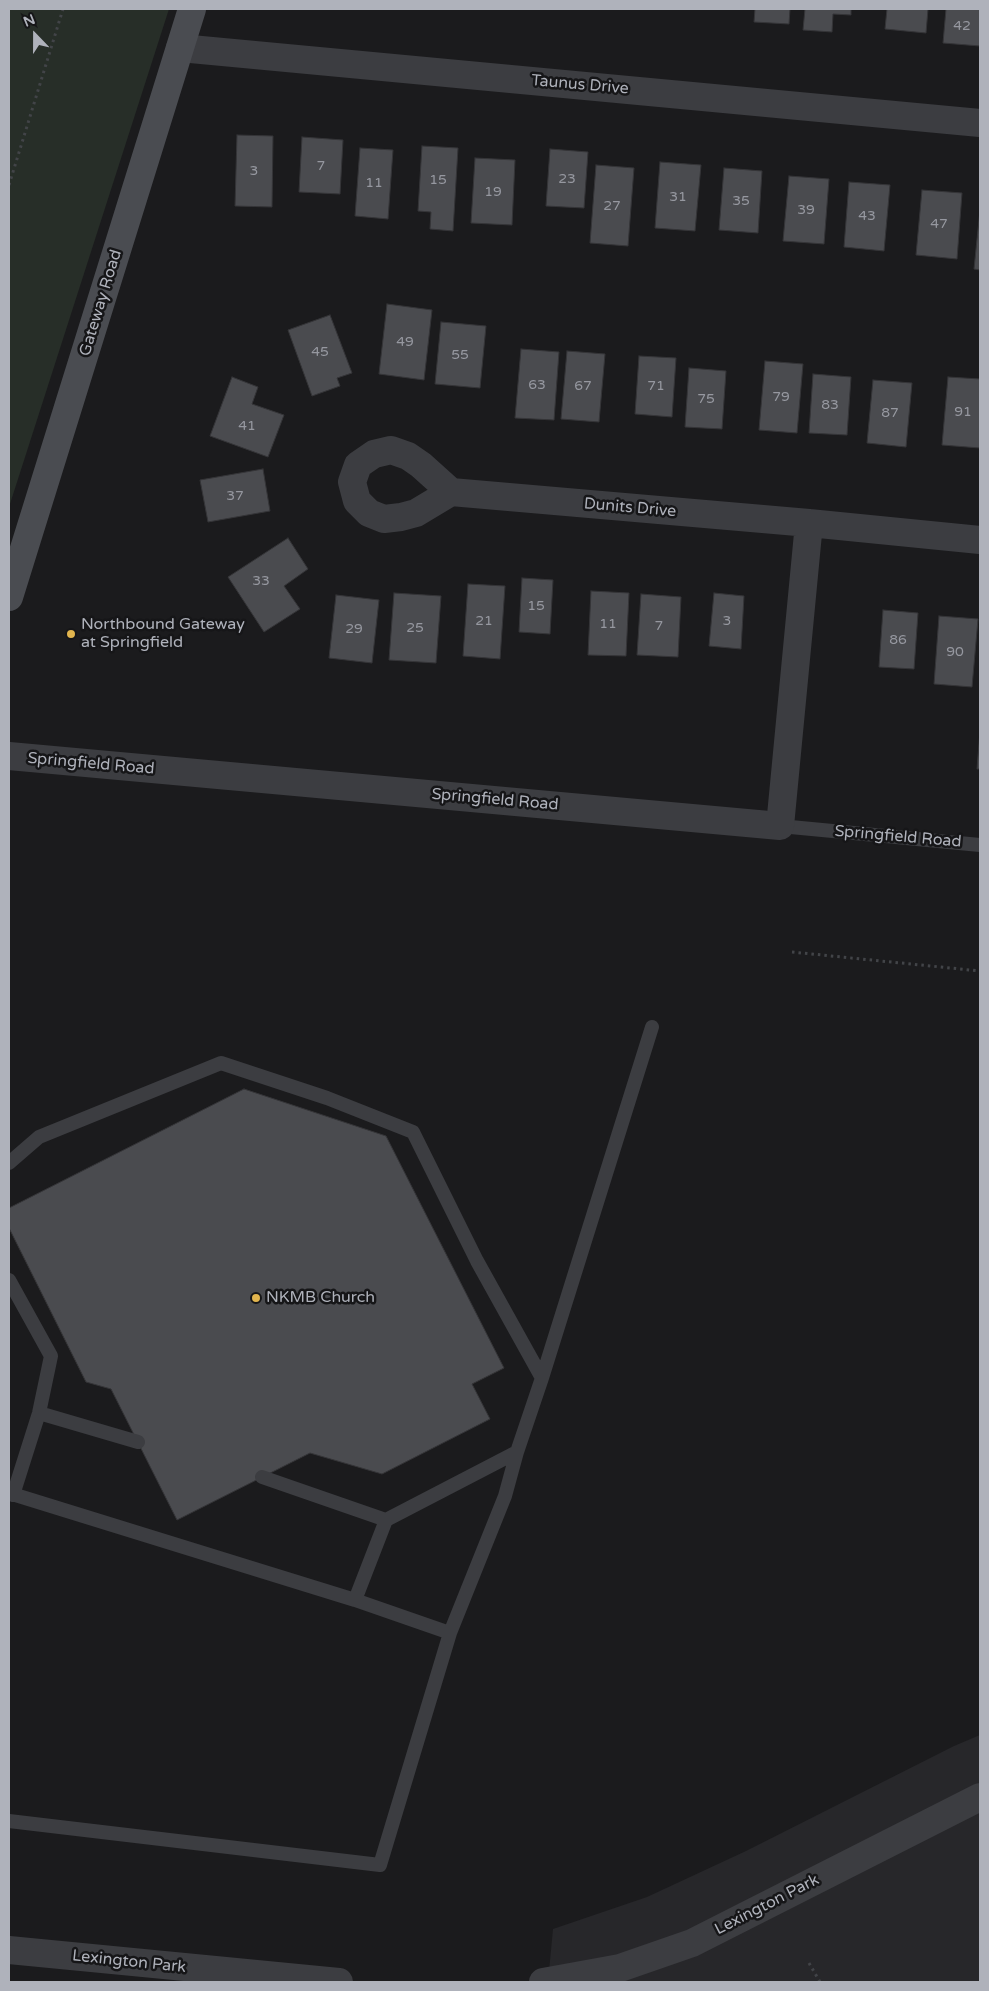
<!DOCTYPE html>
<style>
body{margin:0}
#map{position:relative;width:989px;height:1991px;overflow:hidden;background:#1b1b1d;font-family:"Varela Round",sans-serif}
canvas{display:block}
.frame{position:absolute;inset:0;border:10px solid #afb2bb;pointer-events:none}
.north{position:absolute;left:10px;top:10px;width:50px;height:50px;-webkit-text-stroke:4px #161618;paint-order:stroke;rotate:338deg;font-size:14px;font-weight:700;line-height:20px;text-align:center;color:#afb2bb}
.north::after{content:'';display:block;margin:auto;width:18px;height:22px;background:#afb2bb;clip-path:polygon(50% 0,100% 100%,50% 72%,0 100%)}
</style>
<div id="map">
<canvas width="989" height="1991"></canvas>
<div class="frame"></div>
<div class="north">N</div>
</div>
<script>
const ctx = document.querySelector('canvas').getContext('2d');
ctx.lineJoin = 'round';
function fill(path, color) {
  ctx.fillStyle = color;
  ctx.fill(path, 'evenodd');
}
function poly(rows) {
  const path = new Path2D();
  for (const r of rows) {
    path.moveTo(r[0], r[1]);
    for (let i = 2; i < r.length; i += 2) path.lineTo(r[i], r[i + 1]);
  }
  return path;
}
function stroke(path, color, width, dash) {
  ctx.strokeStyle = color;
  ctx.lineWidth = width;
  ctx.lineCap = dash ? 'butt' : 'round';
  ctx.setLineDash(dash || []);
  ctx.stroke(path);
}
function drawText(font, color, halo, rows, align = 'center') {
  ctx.font = font + ' "Varela Round",sans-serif';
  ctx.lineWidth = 5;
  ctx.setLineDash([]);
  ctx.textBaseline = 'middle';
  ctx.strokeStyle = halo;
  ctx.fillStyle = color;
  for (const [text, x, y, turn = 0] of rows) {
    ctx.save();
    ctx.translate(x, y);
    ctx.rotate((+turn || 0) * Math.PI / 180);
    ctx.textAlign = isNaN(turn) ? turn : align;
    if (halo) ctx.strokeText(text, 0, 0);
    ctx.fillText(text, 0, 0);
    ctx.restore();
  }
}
const built = poly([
 [980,1735,980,1982,548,1982,553,1929,647,1897,746,1851,954,1746]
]);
const green = poly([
 [9,9,169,9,9,507]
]);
const building = poly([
 [755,9,790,9,789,24,754,22,755,9],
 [805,9,851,9,851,15,833,14,832,32,803,30,805,9],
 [887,9,928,9,926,33,885,29,887,9],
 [946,9,980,9,980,46,943,43,946,9],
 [237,135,273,136,272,207,235,206,237,135],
 [302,137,343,140,340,194,299,192,302,137],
 [422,146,458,148,453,231,430,229,431,212,418,211,422,146],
 [360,148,393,150,388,219,355,216,360,148],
 [550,149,588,152,584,208,546,206,550,149],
 [475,158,515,160,512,225,471,223,475,158],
 [660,162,701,165,695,231,655,228,660,162],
 [596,165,634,168,628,246,590,243,596,165],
 [724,168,762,171,758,233,719,230,724,168],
 [789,176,829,179,824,244,783,241,789,176],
 [849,182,890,185,884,251,844,247,849,182],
 [922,190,962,193,957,259,916,255,922,190],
 [980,210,980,270,974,269,980,210],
 [387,304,432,310,424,380,379,374,387,304],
 [330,315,352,373,337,378,340,386,312,396,288,330,330,315],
 [441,322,486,326,480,388,435,384,441,322],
 [521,349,559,352,554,420,515,418,521,349],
 [567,351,605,354,599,422,561,419,567,351],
 [639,356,676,358,672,417,635,414,639,356],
 [765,361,803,364,797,433,759,430,765,361],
 [689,368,726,371,722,429,685,427,689,368],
 [813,374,851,377,847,435,809,433,813,374],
 [232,377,258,387,252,404,284,415,268,457,210,436,232,377],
 [948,377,980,379,980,448,942,445,948,377],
 [873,380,912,383,906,447,867,443,873,380],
 [263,469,270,511,208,522,200,480,263,469],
 [288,538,308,569,284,586,300,609,264,632,228,577,288,538],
 [522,578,553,580,550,634,519,632,522,578],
 [468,584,505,586,500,659,463,656,468,584],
 [591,591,629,593,626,656,588,655,591,591],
 [394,593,441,596,436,663,389,660,394,593],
 [714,593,744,596,741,649,709,646,714,593],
 [641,594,681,597,678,657,637,655,641,594],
 [336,595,379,600,372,663,329,658,336,595],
 [883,610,918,613,914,669,879,667,883,610],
 [939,616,978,619,972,687,934,684,939,616],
 [980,731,980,769,977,769,980,731],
 [244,1089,386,1136,504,1368,472,1384,490,1419,382,1474,310,1453,177,1520,111,1389,86,1382,9,1228,9,1208,244,1089]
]);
const path = poly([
 [9,185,63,9],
 [792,952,980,971],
 [809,1963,820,1982]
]);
const lane = poly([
 [780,826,980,845],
 [9,1163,39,1137,221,1063,327,1098,413,1132,477,1261,542,1378,517,1452,505,1496,450,1633],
 [9,1280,51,1356,39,1413,13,1495],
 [542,1378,652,1027],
 [39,1413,138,1442],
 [262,1477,386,1520],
 [9,1493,355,1600,450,1633,380,1865,9,1821],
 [355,1600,386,1520,517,1452]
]);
const street = poly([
 [180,48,980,123],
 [451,492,421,465,408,456,391,450,374,454,358,465,352,482,357,501,369,513,384,519,401,517,416,513,451,492,809,523,980,540],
 [9,756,780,826,809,523],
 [9,1950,339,1982],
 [543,1982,620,1968,692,1943,980,1797]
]);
const secondary = poly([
 [9,597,192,9]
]);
const markers = [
 [71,634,5,"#e2b54e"],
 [256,1298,5,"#e2b54e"]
];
const numberNames = [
 ["42",962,26],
 ["7",321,166],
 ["3",254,171],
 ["23",567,179],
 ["15",438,180],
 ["11",374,183],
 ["19",493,192],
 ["31",678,197],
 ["35",741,201],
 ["27",612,206],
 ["39",806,210],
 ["43",867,216],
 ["47",939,224],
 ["49",405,342],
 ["45",320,352],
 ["55",460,355],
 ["63",537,385],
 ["67",583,386],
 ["71",656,386],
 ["79",781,397],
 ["75",706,399],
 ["83",830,405],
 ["91",963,412],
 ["87",890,413],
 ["41",247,426],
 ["37",235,496],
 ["33",261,581],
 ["15",536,606],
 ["21",484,621],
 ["3",727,621],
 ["11",608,624],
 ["7",659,626],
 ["25",415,628],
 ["29",354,629],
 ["86",898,640],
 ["90",955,652]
];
const streetNames = [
 ["Taunus Drive",580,85,5],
 ["Gateway Road",101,303,-73],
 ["Dunits Drive",630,508,5],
 ["Springfield Road",91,764,5],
 ["Springfield Road",495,800,5],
 ["Springfield Road",898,837,5],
 ["Lexington Park",767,1905,-27],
 ["Lexington Park",129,1962,6]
];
const poiNames = [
 ["Northbound Gateway",81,625],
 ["at Springfield",81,643],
 ["NKMB Church",266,1298]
];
fill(built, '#27272a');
fill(green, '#272e28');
fill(building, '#4a4b4f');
stroke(building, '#353538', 1);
stroke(path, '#424448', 3, [2.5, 4]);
stroke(lane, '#3c3d41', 14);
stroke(street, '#3c3d41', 28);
stroke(secondary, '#4a4c51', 28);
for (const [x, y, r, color] of markers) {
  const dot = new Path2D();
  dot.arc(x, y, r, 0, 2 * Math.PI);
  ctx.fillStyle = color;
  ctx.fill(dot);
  stroke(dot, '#161618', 2);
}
drawText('14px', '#9698a0', null, numberNames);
drawText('16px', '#afb2bb', '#161618', streetNames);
drawText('16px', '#afb2bb', '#161618', poiNames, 'left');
</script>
